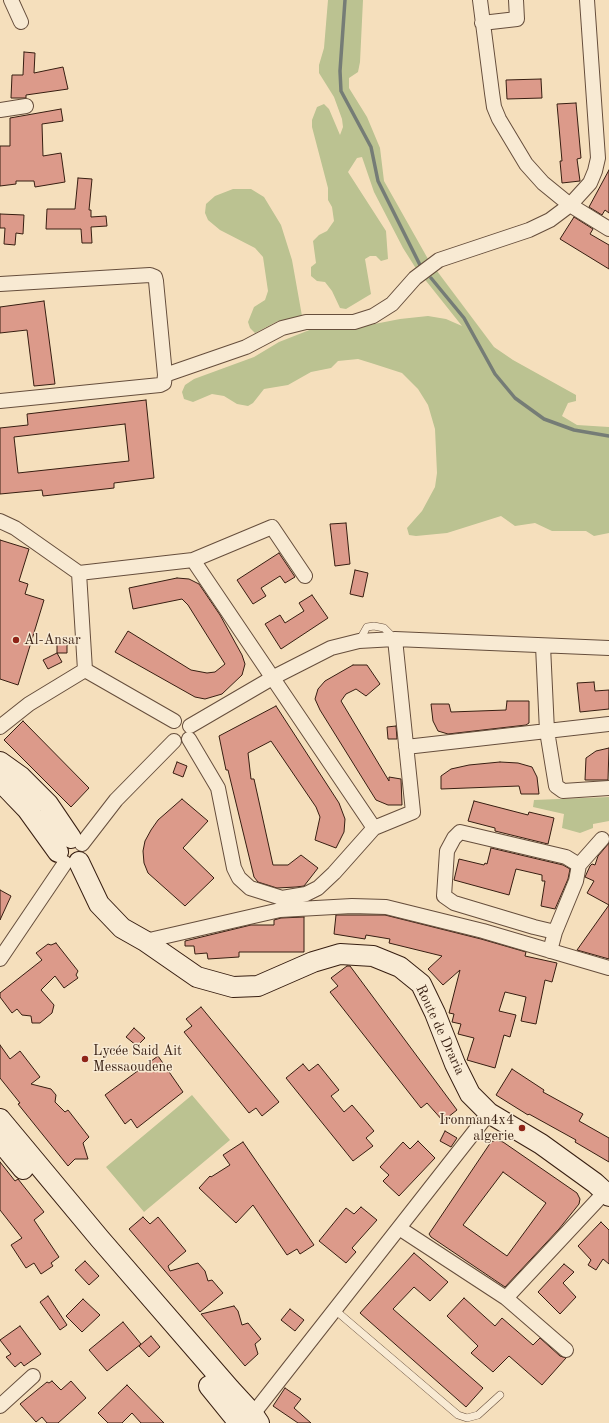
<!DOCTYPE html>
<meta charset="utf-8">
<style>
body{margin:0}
canvas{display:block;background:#f5dfbc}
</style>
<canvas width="609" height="1423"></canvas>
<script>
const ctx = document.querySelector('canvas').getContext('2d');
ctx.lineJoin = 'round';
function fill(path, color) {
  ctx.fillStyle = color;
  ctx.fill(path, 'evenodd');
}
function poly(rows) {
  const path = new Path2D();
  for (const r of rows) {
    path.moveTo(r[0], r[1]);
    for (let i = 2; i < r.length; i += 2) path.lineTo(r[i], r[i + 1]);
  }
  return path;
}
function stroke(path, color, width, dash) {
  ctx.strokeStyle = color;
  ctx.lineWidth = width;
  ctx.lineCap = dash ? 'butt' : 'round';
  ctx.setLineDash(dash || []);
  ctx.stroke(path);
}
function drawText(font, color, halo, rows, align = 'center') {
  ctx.font = font + ' "Old Standard TT",serif';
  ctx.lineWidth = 3;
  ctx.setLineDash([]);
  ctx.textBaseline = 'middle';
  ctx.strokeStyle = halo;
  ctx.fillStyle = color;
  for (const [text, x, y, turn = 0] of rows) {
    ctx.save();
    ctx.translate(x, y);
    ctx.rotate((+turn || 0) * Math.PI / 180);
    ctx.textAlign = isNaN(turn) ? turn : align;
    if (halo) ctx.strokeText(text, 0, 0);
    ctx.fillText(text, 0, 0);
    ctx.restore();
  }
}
const green = poly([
 [328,0,363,0,360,62,358,72,349,78,349,88,367,117,380,148,384,181,428,259,494,347,513,360,576,395,576,401,568,403,562,416,577,425,609,427,609,533,594,536,586,531,552,531,535,523,515,526,501,516,447,533,416,536,409,535,407,528,422,511,435,487,437,473,435,429,428,405,418,389,402,373,371,363,358,359,338,361,331,368,311,372,288,385,264,389,253,403,248,406,237,404,224,396,212,394,193,402,184,399,182,392,185,385,194,379,254,357,279,342,312,329,359,327,400,319,428,316,446,319,462,326,415,267,403,248,374,192,362,157,357,158,348,172,386,231,388,259,381,261,376,256,370,256,365,259,371,294,346,309,340,308,332,291,325,282,317,281,311,276,311,267,316,263,313,241,319,235,327,231,334,221,332,207,328,200,328,188,312,127,312,120,317,107,324,104,329,109,340,135,343,127,342,119,334,97,319,73,319,65,324,48],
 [233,189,251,189,264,197,281,225,292,260,302,316,278,321,255,333,250,328,248,322,254,307,265,300,268,291,263,257,255,248,220,230,208,220,205,213,206,204,215,196],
 [609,797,609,821,593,824,593,828,580,833,562,828,564,814,533,807,534,800],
 [192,1095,230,1140,144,1212,106,1167]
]);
const stream = poly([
 [345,0,340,71,341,91,371,147,378,181,420,265],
 [431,278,464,318,495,374,515,398,544,419,574,430,609,436]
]);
const building = poly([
 [24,52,35,53,34,73,63,67,68,89,26,95,26,98,11,98,12,75,23,75,24,52],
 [541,79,542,98,507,99,506,80,541,79],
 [576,103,581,158,577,159,580,181,562,183,560,161,562,161,557,104,576,103],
 [61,109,63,121,42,124,43,156,61,153,65,182,35,187,34,181,16,181,16,184,0,186,0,146,10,146,10,118,61,109],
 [609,170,609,213,605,210,602,215,589,207,609,170],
 [78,178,92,179,89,210,91,210,91,217,106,216,107,226,91,227,92,243,82,243,81,229,46,229,47,209,75,209,78,178],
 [0,214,24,215,23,234,16,233,15,245,4,244,5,228,0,228,0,214],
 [574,217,593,229,590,234,609,245,609,269,560,239,574,217],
 [44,301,55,384,34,386,27,330,0,333,0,307,44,301],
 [146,400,154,478,114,483,114,488,43,496,42,490,0,494,0,428,28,425,27,414,146,400],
 [125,424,129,461,18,473,14,437,125,424],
 [346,523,350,564,335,566,330,524,346,523],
 [0,540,29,549,19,581,28,584,25,594,44,600,18,685,0,679,0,540],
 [279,553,295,577,285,583,280,576,261,588,266,596,253,604,237,580,279,553],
 [355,570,368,573,363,597,350,594,355,570],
 [177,578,189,579,199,584,220,615,242,655,245,664,242,675,222,694,205,699,195,697,115,652,128,631,191,670,207,673,215,672,225,664,188,605,182,599,133,609,129,588,177,578],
 [312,595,328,618,281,649,265,624,280,615,285,623,304,611,299,603,312,595],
 [67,643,67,653,57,653,62,662,48,669,43,660,57,653,57,644,67,643],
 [353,665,367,665,380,684,366,696,356,689,346,694,341,701,389,781,389,777,401,779,402,805,388,805,376,800,320,710,315,699,318,689,325,681,353,665],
 [594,682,595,691,609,690,609,709,580,712,577,683,594,682],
 [507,701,529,701,529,723,526,725,448,734,438,731,433,721,431,704,449,704,451,712,506,710,507,701],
 [276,706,339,803,345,819,344,832,336,848,315,840,320,817,316,807,271,741,248,753,251,779,254,779,273,865,288,865,301,855,318,868,304,886,296,887,277,888,258,882,254,877,228,770,226,770,219,736,276,706],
 [23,721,89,788,71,807,4,740,23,721],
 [396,726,397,739,388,739,387,727,396,726],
 [609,748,608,780,585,780,586,758,596,751,609,748],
 [177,762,187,766,183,777,173,773,177,762],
 [500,762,518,763,532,767,537,777,539,794,521,794,519,786,441,789,441,776,451,769,469,765,500,762],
 [182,799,208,821,183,848,214,878,185,906,148,873,144,863,143,851,145,841,151,830,158,820,182,799],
 [474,801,528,815,529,812,554,818,548,844,495,831,495,828,468,821,474,801],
 [609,843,609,959,577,950,609,905,587,893,594,881,585,877,590,866,592,864,595,865,598,856,609,843],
 [491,848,563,865,570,869,568,879,555,909,541,906,545,881,542,881,542,875,516,869,509,895,454,880,459,859,484,865,485,863,487,864,491,848],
 [0,890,11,896,0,920,0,890],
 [336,915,385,915,481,939,526,952,525,956,557,963,552,982,545,980,536,1024,521,1021,526,997,505,992,499,1011,516,1015,510,1037,504,1035,495,1068,467,1060,474,1038,458,1034,461,1024,452,1022,454,1014,449,1013,460,970,443,985,428,969,442,956,389,943,390,939,366,935,365,939,334,934,336,915],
 [304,917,304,952,239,952,239,957,208,959,207,953,195,954,194,946,185,946,185,941,251,925,274,925,274,920,281,918,304,917],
 [56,943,78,971,76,975,78,978,64,988,55,976,41,990,54,1005,52,1013,40,1023,32,1023,31,1016,22,1015,17,1009,12,1013,0,997,0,993,42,960,36,953,48,944,51,945,56,943],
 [347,966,350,966,457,1110,443,1121,427,1103,421,1108,330,992,338,986,331,978,347,966],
 [201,1007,279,1102,262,1116,256,1108,249,1113,184,1032,192,1026,186,1019,201,1007],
 [134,1028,145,1038,137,1046,126,1037,134,1028],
 [0,1045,10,1059,20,1051,40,1077,31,1084,51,1089,56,1095,55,1102,65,1112,68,1110,89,1137,83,1143,88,1159,75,1159,68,1166,18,1104,20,1103,0,1078,0,1045],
 [158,1056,183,1092,137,1128,131,1119,125,1124,105,1095,158,1056],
 [303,1064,309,1071,318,1064,339,1090,331,1096,344,1112,352,1105,374,1131,366,1138,373,1146,353,1161,286,1078,303,1064],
 [512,1069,544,1090,543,1092,583,1114,579,1121,609,1138,609,1162,575,1142,576,1140,529,1114,528,1115,496,1095,512,1069],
 [445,1131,457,1138,451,1147,440,1141,445,1131],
 [496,1140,503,1142,577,1193,580,1199,579,1204,559,1229,505,1287,431,1237,429,1234,491,1142,496,1140],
 [503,1172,546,1203,507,1256,463,1225,503,1172],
 [418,1141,435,1158,399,1196,383,1181,389,1175,380,1167,403,1142,410,1149,418,1141],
 [243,1142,314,1245,300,1254,297,1249,287,1255,253,1205,236,1223,199,1188,210,1176,211,1177,230,1165,223,1155,243,1142],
 [0,1162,15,1181,18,1179,44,1212,34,1220,59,1257,51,1263,53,1266,41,1274,34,1263,26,1268,11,1245,22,1238,0,1210,0,1162],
 [361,1207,377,1220,352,1248,356,1252,346,1263,319,1241,346,1208,354,1214,361,1207],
 [143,1217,150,1224,158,1217,186,1251,168,1266,170,1271,198,1263,205,1271,208,1281,212,1280,223,1293,200,1312,129,1229,143,1217],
 [601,1222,609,1230,609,1264,603,1259,596,1270,588,1265,591,1260,578,1246,601,1222],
 [414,1253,448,1282,430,1301,414,1287,393,1309,483,1388,466,1407,360,1313,414,1253],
 [85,1261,99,1276,89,1285,75,1270,85,1261],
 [564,1264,574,1272,563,1283,576,1297,560,1314,538,1292,564,1264],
 [48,1296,67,1325,60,1330,40,1302,48,1296],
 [464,1298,495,1326,502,1318,533,1345,540,1338,560,1356,566,1358,542,1385,509,1356,493,1372,471,1353,478,1346,447,1316,464,1298],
 [83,1299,100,1315,82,1332,66,1316,83,1299],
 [234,1306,238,1311,242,1325,248,1323,261,1339,255,1344,258,1354,245,1366,201,1314,234,1306],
 [290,1309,304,1320,295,1331,281,1320,290,1309],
 [123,1322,141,1344,107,1371,89,1350,123,1322],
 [20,1326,41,1354,24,1366,21,1362,15,1367,6,1357,11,1354,0,1340,20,1326],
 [151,1336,160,1347,149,1357,139,1346,151,1336],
 [52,1381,61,1390,71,1381,86,1398,58,1423,47,1423,42,1417,36,1422,20,1404,47,1382,49,1383,52,1381],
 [127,1385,164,1423,141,1423,132,1413,122,1423,108,1423,98,1413,127,1385],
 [285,1388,301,1399,294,1408,311,1423,298,1423,273,1406,285,1388]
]);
const lane = poly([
 [359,641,367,627,374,626,384,628,395,639],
 [335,1310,458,1415,467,1418,478,1415,500,1395]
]);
const street = poly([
 [11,0,21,22],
 [480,0,492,93,494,107,499,119,526,164,543,183,570,205,609,229],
 [482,23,517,19,516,0],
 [0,110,26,106],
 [0,284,150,275,155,277,156,281,165,375,164,383,160,385,0,401],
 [165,375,246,347,282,328,306,322,354,322,373,316,392,304,415,278,439,260,529,230,550,220,570,205,590,183,595,171,598,158,587,0],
 [0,521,15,528,79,573,193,560,272,527,305,576],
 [193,560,374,828],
 [79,573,85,670],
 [543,646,547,731,556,786,563,791,609,788],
 [85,670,174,721],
 [190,726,274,677,331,648,359,641,395,639,609,648],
 [0,727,29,704,85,670],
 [189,739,218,788,234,868,239,878,250,888,282,898,306,894,318,888,334,873,374,828,413,812,395,639],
 [406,747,609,724],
 [82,844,116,800,174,741],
 [555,932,534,927,454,903,444,896,447,851,454,838,460,832,566,857,579,865],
 [145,941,280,910,352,906,386,907,483,931,609,968],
 [550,951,555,932,576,881,579,865,602,839],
 [0,959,65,863],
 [399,1228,506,1298,566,1350],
 [506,1298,605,1192],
 [0,1406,33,1376],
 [253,1414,489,1113]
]);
const secondary = poly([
 [0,762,21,777,48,804,71,838],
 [0,781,27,809,58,852],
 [79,862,99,904,122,928,145,941,197,977,233,987,258,986,313,962,340,954,373,956,400,967,421,984,435,1013,455,1064,470,1094,489,1113,541,1144,595,1183,609,1196],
 [0,1119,100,1239,230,1389,253,1414,259,1423],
 [0,1141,23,1169],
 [209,1386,239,1423]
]);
const markers = [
 [16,640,4,"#8f2418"],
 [85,1059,4,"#8f2418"],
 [522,1128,4,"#8f2418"]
];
const poiNames = [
 ["Al-Ansar",24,640],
 ["Lycée Said Ait",93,1051],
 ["Messaoudene",93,1067],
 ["Ironman4x4",514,1120,"right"],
 ["algerie",514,1136,"right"]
];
const streetNames = [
 ["Route de Draria",440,1030,65]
];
fill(green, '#bbc291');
stroke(stream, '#757c76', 3.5);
fill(building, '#dc9a8a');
stroke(building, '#371e11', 1);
stroke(lane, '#664e3c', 8);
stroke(street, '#664e3c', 16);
stroke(secondary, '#371e11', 22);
stroke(lane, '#f8ead3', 7);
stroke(street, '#f8ead3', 14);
stroke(secondary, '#f8ead3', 20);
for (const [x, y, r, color] of markers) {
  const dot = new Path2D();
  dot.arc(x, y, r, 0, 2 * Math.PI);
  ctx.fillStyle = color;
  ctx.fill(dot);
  stroke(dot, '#f8ead3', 1.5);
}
drawText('14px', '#371e11', '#f8ead3', poiNames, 'left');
drawText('14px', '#371e11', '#f8ead3', streetNames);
</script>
